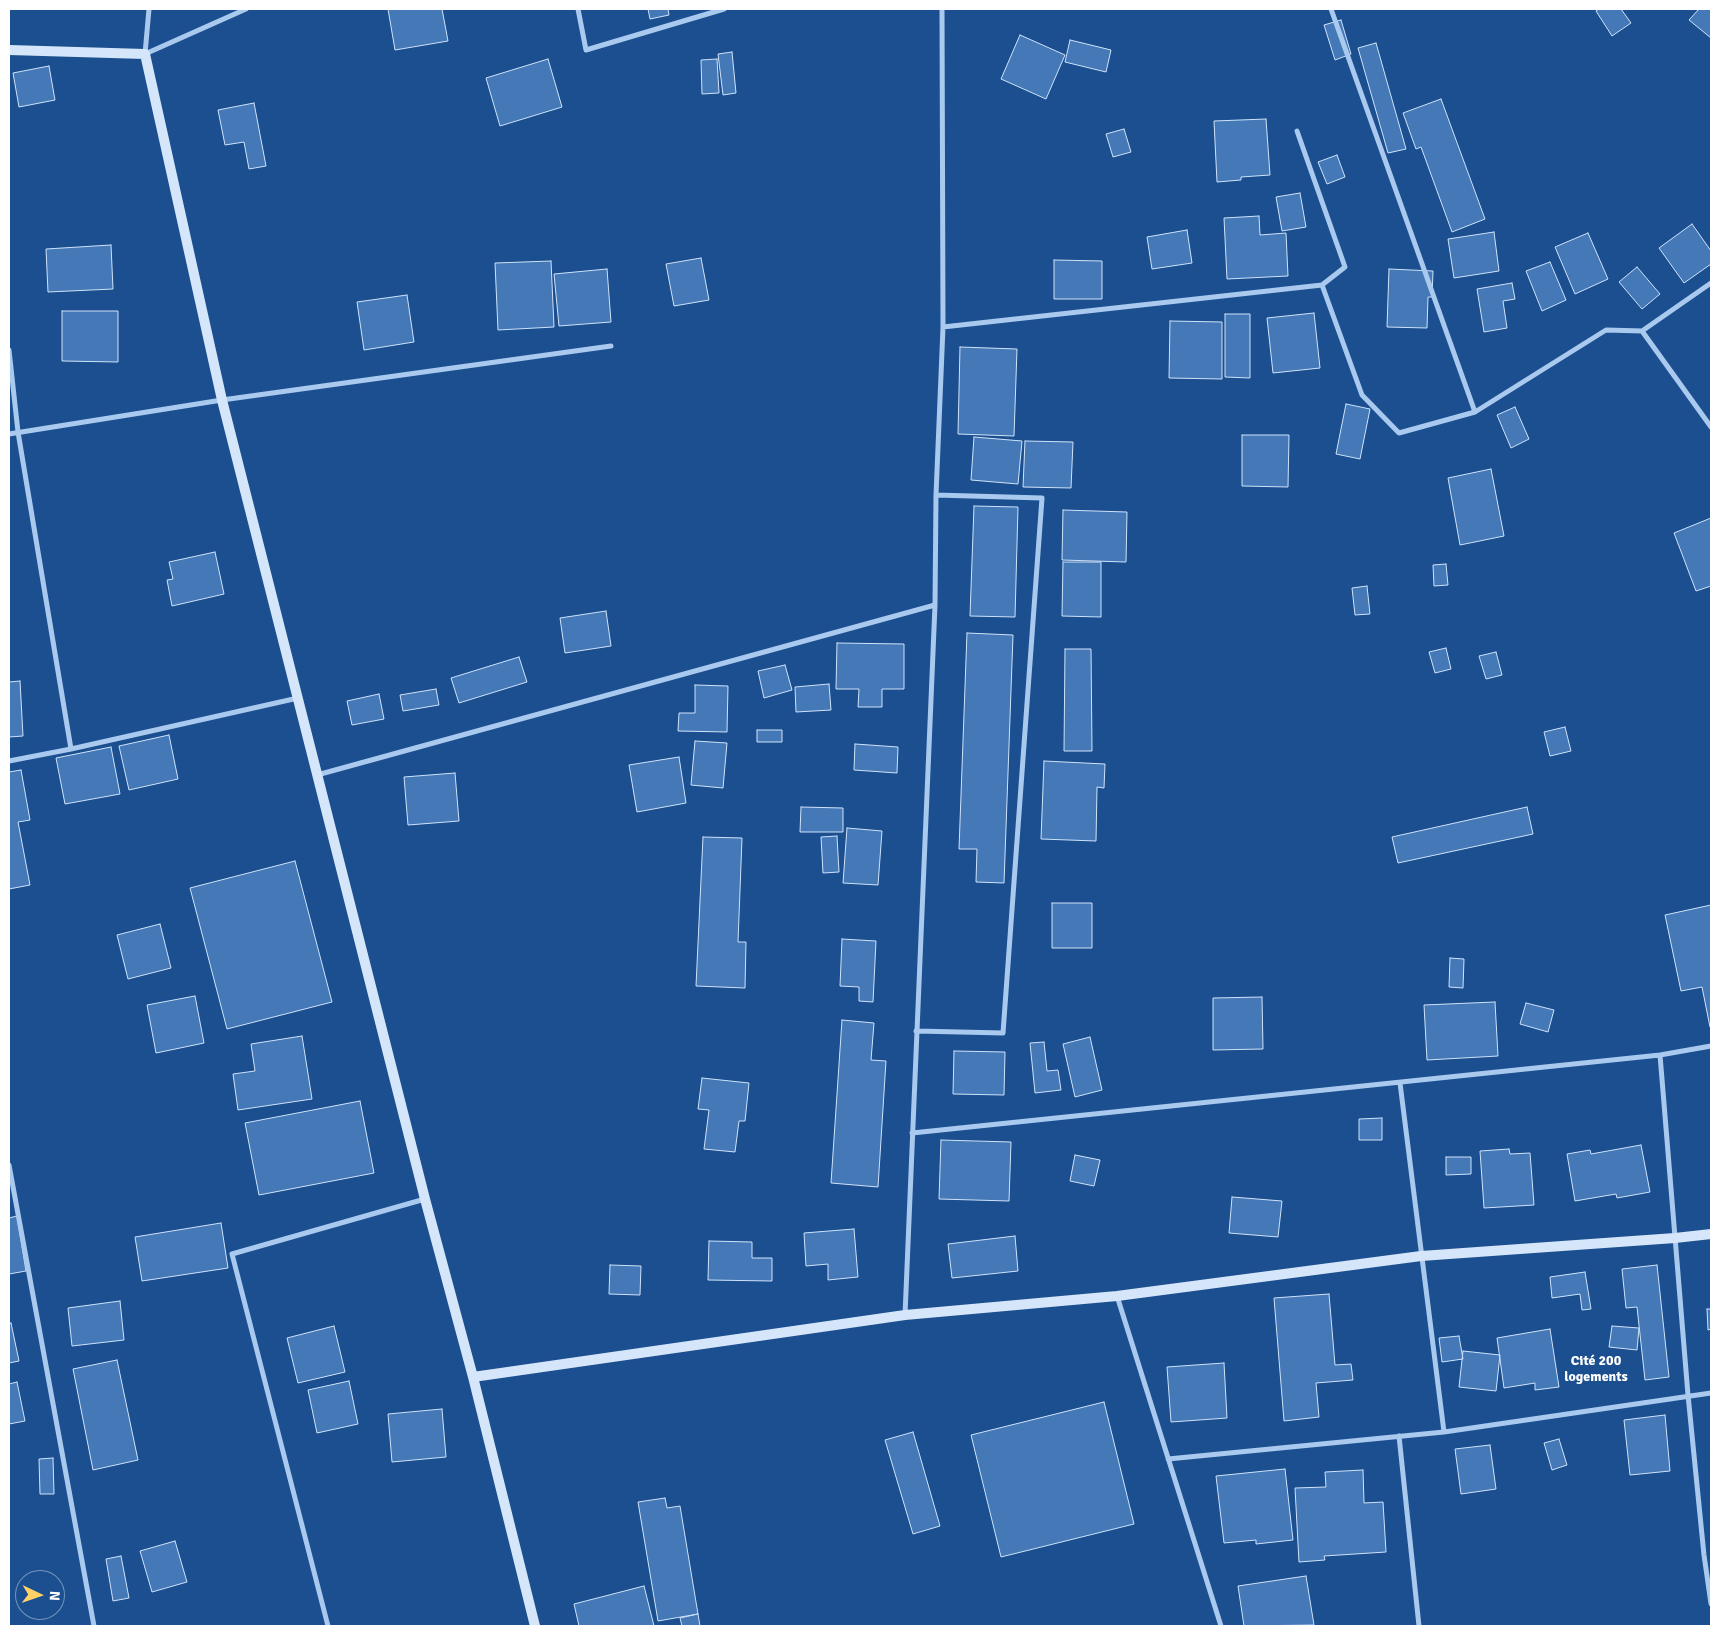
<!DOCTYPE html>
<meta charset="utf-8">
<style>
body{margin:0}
#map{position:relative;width:1720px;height:1635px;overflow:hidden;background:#1b4f8f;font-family:Signika,sans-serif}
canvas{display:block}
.frame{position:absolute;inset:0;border:10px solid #fff;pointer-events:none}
.north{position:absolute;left:15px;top:1570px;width:50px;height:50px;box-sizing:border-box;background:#1b4f8f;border:1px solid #7695bc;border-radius:50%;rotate:93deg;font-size:14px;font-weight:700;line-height:20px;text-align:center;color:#fff}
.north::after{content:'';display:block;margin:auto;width:18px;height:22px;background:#ffd166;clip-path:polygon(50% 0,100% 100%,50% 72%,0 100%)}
</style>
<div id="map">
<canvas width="1720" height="1635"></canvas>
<div class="frame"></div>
<div class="north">N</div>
</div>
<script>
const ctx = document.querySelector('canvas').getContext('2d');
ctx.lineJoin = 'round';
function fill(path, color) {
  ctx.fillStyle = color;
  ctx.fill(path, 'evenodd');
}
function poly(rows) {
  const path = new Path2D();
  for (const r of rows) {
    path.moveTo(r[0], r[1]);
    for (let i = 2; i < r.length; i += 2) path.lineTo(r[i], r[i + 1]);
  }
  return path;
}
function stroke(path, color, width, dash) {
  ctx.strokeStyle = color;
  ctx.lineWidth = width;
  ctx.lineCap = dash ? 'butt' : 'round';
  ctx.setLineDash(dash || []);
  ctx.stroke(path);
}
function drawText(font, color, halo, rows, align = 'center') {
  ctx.font = font + ' Signika,sans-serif';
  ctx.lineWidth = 5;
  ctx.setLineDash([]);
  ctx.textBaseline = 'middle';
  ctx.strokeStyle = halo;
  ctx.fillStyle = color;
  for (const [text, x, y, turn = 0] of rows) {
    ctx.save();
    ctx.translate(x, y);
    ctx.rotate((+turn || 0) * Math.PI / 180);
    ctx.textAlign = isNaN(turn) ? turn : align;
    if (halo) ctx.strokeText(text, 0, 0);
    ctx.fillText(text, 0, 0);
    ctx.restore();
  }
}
const building = poly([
 [388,9,442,9,448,41,395,50,388,9],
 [648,9,668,9,669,15,650,19,648,9],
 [1599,9,1621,9,1631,23,1612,36,1596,11,1599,9],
 [1699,9,1711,9,1711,38,1689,20,1699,9],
 [1341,20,1351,54,1335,60,1324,25,1341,20],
 [1020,35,1065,55,1046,99,1001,79,1020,35],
 [1070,40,1111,50,1106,72,1065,62,1070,40],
 [1376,43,1406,149,1388,153,1358,48,1376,43],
 [732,52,736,93,723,95,718,54,732,52],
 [548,59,562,107,500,126,486,78,548,59],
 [717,59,719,93,702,94,701,60,717,59],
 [49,66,55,100,19,107,13,73,49,66],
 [1441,99,1485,219,1452,232,1421,147,1416,149,1403,113,1441,99],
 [254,103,266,166,249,169,244,142,225,145,218,110,254,103],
 [1266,119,1270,175,1241,177,1241,180,1217,182,1214,121,1266,119],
 [1124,129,1131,152,1113,157,1106,134,1124,129],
 [1337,155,1345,177,1327,184,1318,162,1337,155],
 [1300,193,1306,227,1282,231,1276,197,1300,193],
 [1259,216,1260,235,1286,233,1288,276,1227,279,1224,218,1259,216],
 [1692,224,1711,251,1711,264,1684,283,1659,248,1692,224],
 [1187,230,1192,263,1152,269,1147,237,1187,230],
 [1494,232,1499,271,1454,278,1448,239,1494,232],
 [1588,233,1608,279,1575,294,1555,247,1588,233],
 [111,245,113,289,48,292,46,249,111,245],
 [701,258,709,300,674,306,666,264,701,258],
 [1054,260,1102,261,1102,299,1054,299,1054,260],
 [551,261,554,327,498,330,495,263,551,261],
 [1550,262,1566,300,1542,311,1526,271,1550,262],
 [1637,267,1660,294,1642,309,1619,282,1637,267],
 [607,269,611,322,559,326,554,274,607,269],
 [1389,269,1433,271,1432,297,1428,297,1427,328,1387,327,1389,269],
 [1512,283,1515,299,1503,301,1507,328,1484,332,1477,289,1512,283],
 [407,295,414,342,364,350,357,302,407,295],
 [62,311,118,311,118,362,62,361,62,311],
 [1314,313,1320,368,1273,373,1267,318,1314,313],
 [1225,314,1250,314,1250,378,1225,377,1225,314],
 [1170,321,1222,322,1222,379,1169,378,1170,321],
 [960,347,1017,349,1014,436,958,434,960,347],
 [1346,404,1370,409,1360,459,1336,454,1346,404],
 [1515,407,1529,439,1511,448,1497,415,1515,407],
 [1242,435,1289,435,1288,487,1242,486,1242,435],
 [974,437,1022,441,1018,484,971,480,974,437],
 [1025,441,1073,442,1071,488,1023,487,1025,441],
 [1491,469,1504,536,1460,545,1448,478,1491,469],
 [974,506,1018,507,1015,617,970,616,974,506],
 [1063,510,1127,512,1126,562,1062,560,1063,510],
 [1711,518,1711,586,1696,591,1674,533,1711,518],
 [215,552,224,594,172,606,167,580,173,579,169,562,215,552],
 [1063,562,1101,562,1101,617,1062,616,1063,562],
 [1446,564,1448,585,1434,586,1433,565,1446,564],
 [1367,586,1370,614,1355,615,1352,588,1367,586],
 [606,611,611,646,565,653,560,618,606,611],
 [967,633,1013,635,1004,883,976,882,977,849,959,849,967,633],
 [837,643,904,644,904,689,882,689,882,707,858,707,859,689,836,689,837,643],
 [1446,648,1451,669,1435,673,1429,652,1446,648],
 [1065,649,1091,649,1092,751,1064,751,1065,649],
 [1496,652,1502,675,1486,679,1479,656,1496,652],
 [519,657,527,682,459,703,451,678,519,657],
 [785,665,792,690,764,698,758,671,785,665],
 [20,681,23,736,9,737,9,682,20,681],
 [829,684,831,710,796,712,795,687,829,684],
 [695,685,728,686,727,732,678,731,679,713,695,713,695,685],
 [436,689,439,705,403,711,400,695,436,689],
 [379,694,384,719,352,725,347,701,379,694],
 [1565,727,1571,751,1550,756,1544,732,1565,727],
 [757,730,782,730,782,742,757,742,757,730],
 [169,735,178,779,129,790,119,746,169,735],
 [695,741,727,743,723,788,691,785,695,741],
 [855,744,898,747,897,773,854,770,855,744],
 [111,747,120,794,65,804,56,758,111,747],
 [679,757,686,803,637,812,629,765,679,757],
 [1044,761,1105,764,1104,788,1097,787,1096,841,1041,839,1044,761],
 [21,770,30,820,18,822,30,885,9,889,9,772,21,770],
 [455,773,459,821,408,825,404,777,455,773],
 [801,807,843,808,843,832,800,832,801,807],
 [1527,807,1533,834,1398,863,1392,837,1527,807],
 [847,828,882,831,878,885,843,883,847,828],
 [837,836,839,872,823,873,821,837,837,836],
 [703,837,742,838,738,942,746,942,745,988,696,986,703,837],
 [295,861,332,1002,227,1029,190,888,295,861],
 [1052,903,1092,903,1092,948,1052,948,1052,903],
 [1711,905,1711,1027,1710,1027,1702,987,1681,991,1665,915,1711,905],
 [160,924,171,968,128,979,117,935,160,924],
 [842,939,876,941,873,1002,859,1001,859,987,840,986,842,939],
 [1450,958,1464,959,1463,988,1449,987,1450,958],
 [195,996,204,1043,156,1053,147,1005,195,996],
 [1262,997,1263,1049,1213,1050,1213,998,1262,997],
 [1495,1002,1498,1056,1427,1060,1424,1005,1495,1002],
 [1526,1003,1554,1010,1548,1032,1520,1024,1526,1003],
 [842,1020,874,1023,871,1060,886,1061,878,1187,831,1183,842,1020],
 [302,1036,312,1099,238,1110,233,1074,255,1071,251,1044,302,1036],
 [1090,1037,1102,1090,1075,1097,1063,1044,1090,1037],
 [1044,1042,1047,1071,1058,1070,1061,1090,1035,1093,1030,1043,1044,1042],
 [954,1051,1005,1052,1004,1095,953,1094,954,1051],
 [702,1078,749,1083,745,1121,739,1121,735,1152,704,1149,709,1110,698,1109,702,1078],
 [360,1101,374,1173,259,1195,245,1123,360,1101],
 [1382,1118,1382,1140,1359,1140,1359,1119,1382,1118],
 [941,1140,1011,1142,1009,1201,939,1199,941,1140],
 [1641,1145,1650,1192,1617,1198,1616,1194,1575,1201,1567,1154,1590,1150,1591,1154,1641,1145],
 [1509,1149,1510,1154,1530,1153,1534,1205,1484,1208,1480,1151,1509,1149],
 [1075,1155,1100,1160,1094,1186,1070,1181,1075,1155],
 [1446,1157,1471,1157,1471,1174,1446,1175,1446,1157],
 [1232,1197,1282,1201,1278,1237,1229,1233,1232,1197],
 [17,1216,26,1271,9,1274,9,1218,17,1216],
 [221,1223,228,1268,142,1281,135,1237,221,1223],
 [854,1229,858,1277,828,1280,828,1264,806,1266,804,1233,854,1229],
 [1015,1236,1018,1271,952,1278,948,1244,1015,1236],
 [709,1241,752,1242,752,1258,772,1258,772,1281,708,1280,709,1241],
 [610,1265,641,1266,640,1295,609,1294,610,1265],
 [1657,1265,1669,1377,1645,1380,1637,1307,1626,1308,1622,1269,1657,1265],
 [1585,1272,1591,1309,1582,1310,1580,1294,1552,1298,1550,1277,1585,1272],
 [1329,1294,1335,1365,1351,1364,1353,1380,1316,1383,1319,1417,1284,1421,1274,1298,1329,1294],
 [120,1301,124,1340,72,1346,68,1308,120,1301],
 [1707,1309,1711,1309,1711,1329,1708,1330,1707,1309],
 [11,1323,19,1361,9,1363,9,1324,11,1323],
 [334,1326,345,1372,298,1383,287,1338,334,1326],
 [1612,1326,1639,1328,1637,1350,1609,1347,1612,1326],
 [1550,1329,1559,1387,1535,1390,1535,1383,1504,1388,1497,1338,1550,1329],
 [1459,1336,1463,1359,1442,1362,1439,1338,1459,1336],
 [1463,1351,1500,1355,1496,1391,1459,1387,1463,1351],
 [117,1360,138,1460,93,1470,73,1369,117,1360],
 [1224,1363,1227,1418,1171,1422,1167,1367,1224,1363],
 [349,1381,358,1424,317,1433,308,1390,349,1381],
 [17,1382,25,1421,9,1424,9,1384,17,1382],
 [1104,1402,1134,1524,1001,1557,971,1435,1104,1402],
 [442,1409,446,1457,392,1462,388,1414,442,1409],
 [1665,1415,1670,1471,1630,1475,1624,1420,1665,1415],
 [913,1432,940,1526,913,1534,885,1440,913,1432],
 [1559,1439,1567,1465,1552,1470,1544,1443,1559,1439],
 [1490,1445,1496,1489,1461,1494,1455,1449,1490,1445],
 [53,1458,54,1494,40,1494,39,1459,53,1458],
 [1285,1469,1293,1540,1256,1544,1256,1540,1224,1543,1216,1476,1285,1469],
 [1363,1470,1364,1503,1383,1502,1386,1552,1324,1556,1325,1560,1299,1562,1295,1488,1326,1487,1325,1472,1363,1470],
 [665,1498,667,1508,680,1506,698,1614,658,1621,638,1502,665,1498],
 [175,1541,187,1582,152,1592,140,1551,175,1541],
 [121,1556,129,1598,113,1601,106,1559,121,1556],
 [1306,1576,1314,1625,1244,1626,1238,1586,1306,1576],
 [644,1586,654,1626,579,1626,574,1604,644,1586],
 [698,1614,700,1626,682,1626,680,1618,698,1614]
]);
const street = poly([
 [149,9,145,54,246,9],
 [578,9,586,50,724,9],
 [1331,9,1475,412],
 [1322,285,1362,395,1399,433,1475,412,1606,330,1642,331,1711,427],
 [943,327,1322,285,1345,267,1297,131],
 [1642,331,1711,283],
 [9,350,18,432,71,749],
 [9,434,222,400,611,346],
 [9,761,71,749,298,698],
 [317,775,935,605],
 [916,1031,1003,1033,1042,498,936,495],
 [1660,1055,1688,1395,1704,1555,1711,1604],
 [1400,1083,1444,1432],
 [912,1133,1660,1055,1711,1046],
 [9,1165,94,1626],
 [1117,1296,1221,1626],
 [905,1315,935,605,936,495,943,327,942,9],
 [1399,1436,1419,1626],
 [1168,1459,1444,1432,1711,1393],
 [328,1626,232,1254,425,1199]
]);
const secondary = poly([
 [9,50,145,54,222,400,425,1199,473,1377,535,1626],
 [473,1377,905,1315,1117,1296,1421,1256,1675,1238,1711,1234]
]);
const neighbourhoodNames = [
 ["Cité 200",1596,1361],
 ["logements",1596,1377]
];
fill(building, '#4478b7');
stroke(building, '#cfe3fa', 1);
stroke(street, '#a9c9ee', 5);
stroke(secondary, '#d6e6fa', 10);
drawText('bold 14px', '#fff', '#1b4f8f', neighbourhoodNames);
</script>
